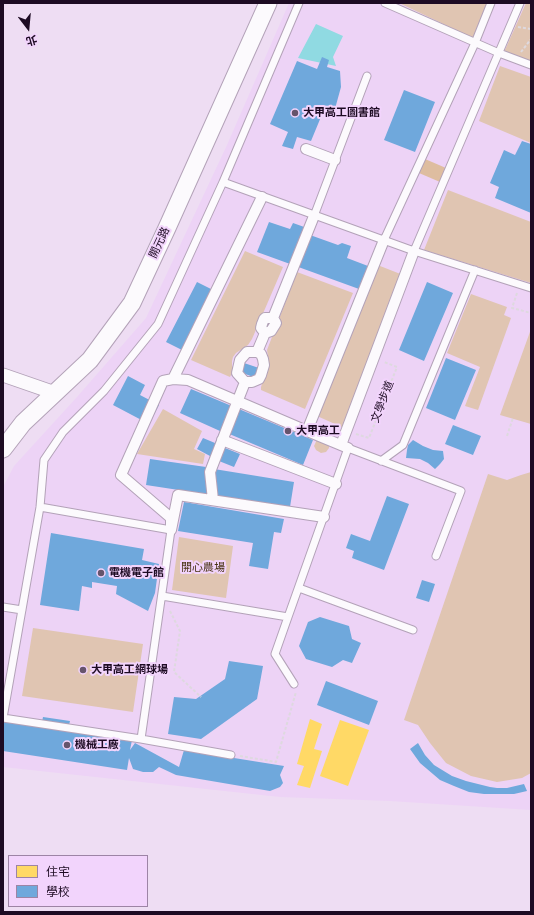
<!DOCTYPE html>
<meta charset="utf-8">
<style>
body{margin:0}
#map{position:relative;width:534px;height:915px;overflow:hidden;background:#eeddf3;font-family:"Sofia Sans Condensed","Noto Sans TC",sans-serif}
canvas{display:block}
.frame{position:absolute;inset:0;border:4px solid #1d0b23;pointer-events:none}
.legend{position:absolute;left:8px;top:855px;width:140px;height:52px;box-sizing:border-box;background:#f2d4fc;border:1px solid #9d84a5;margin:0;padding:5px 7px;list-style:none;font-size:12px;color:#1d0b23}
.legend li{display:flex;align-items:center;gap:8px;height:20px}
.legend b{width:20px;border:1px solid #9d84a5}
.north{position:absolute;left:8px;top:8px;width:40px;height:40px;-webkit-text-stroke:3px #f2d4fc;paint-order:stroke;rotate:164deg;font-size:11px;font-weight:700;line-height:16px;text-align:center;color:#1d0b23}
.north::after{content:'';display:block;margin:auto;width:14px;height:18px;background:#1d0b23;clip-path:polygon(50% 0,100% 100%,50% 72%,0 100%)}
</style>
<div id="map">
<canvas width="534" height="915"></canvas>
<div class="frame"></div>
<ul class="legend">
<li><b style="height:11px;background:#ffd966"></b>住宅</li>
<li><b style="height:11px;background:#6fa8dc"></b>學校</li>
</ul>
<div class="north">北</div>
</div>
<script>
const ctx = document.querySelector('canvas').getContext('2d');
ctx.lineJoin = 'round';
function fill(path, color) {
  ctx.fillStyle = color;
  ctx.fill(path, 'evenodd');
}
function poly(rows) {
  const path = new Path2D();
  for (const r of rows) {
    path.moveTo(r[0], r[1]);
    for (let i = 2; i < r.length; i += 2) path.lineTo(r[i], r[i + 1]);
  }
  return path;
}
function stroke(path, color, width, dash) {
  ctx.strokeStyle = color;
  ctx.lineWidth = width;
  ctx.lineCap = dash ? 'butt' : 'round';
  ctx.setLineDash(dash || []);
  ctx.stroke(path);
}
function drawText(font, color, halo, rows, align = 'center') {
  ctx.font = font + ' "Sofia Sans Condensed","Noto Sans TC",sans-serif';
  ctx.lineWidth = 4;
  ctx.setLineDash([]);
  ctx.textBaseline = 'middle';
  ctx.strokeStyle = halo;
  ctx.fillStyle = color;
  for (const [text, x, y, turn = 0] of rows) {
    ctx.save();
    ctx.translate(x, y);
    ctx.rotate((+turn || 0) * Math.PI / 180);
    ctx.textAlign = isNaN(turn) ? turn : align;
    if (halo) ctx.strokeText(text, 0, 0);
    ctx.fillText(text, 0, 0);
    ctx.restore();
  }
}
const built = poly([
 [289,3,531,3,531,810,390,801,280,797,3,767,3,487,14,466,77,397,146,318,227,145]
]);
const green = poly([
 [399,3,488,3,473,38],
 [526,3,531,3,531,62,504,52],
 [500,66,531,77,531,143,479,121],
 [448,190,531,222,531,283,424,250],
 [245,251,283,267,252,339,248,345,236,353,233,357,232,361,232,366,234,369,230,377,191,360],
 [375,264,403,275,344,428,317,416],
 [297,272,353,293,305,409,261,390,261,387,262,384,268,371,269,363,267,350],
 [471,294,507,307,504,315,511,318,478,410,465,406,480,367,447,353],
 [531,329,531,424,500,415],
 [163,409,202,431,194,449,205,454,203,464,137,454],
 [317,439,329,446,329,448,326,452,321,453,316,450,314,446,315,444],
 [531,472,531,773,522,778,497,782,471,776,446,763,430,743,418,725,404,720,488,474,507,480,521,475],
 [179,537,233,546,226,598,172,590],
 [33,628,143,644,133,712,22,696]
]);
const forest = poly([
 [425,159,446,168,440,182,419,173]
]);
const water = poly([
 [316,24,343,36,333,57,336,66,298,58]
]);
const homes = poly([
 [310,719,322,724,314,749,322,751,310,788,297,785,304,766,297,764],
 [340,720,369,730,348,786,320,776]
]);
const schools = poly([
 [322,57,329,60,327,67,340,71,341,87,333,116,323,112,311,141,297,137,293,149,282,146,288,132,270,124,297,61,317,69],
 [404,90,435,102,415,152,384,140],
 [522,141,531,144,531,213,495,198,499,187,490,183,504,150,515,155],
 [269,222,290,229,293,223,307,228,310,235,338,245,342,243,351,246,347,258,368,266,359,289,257,252],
 [197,282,221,294,190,354,166,342],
 [427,282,453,293,424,361,399,350],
 [446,358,476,370,455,420,426,408],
 [244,363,259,368,256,378,240,372],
 [128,376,145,385,140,395,159,405,149,424,113,405],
 [191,389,313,440,303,465,227,433,214,469,294,482,290,507,146,485,150,459,206,467,210,456,197,449,203,438,215,443,220,431,180,413],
 [453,425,481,436,473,455,445,444],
 [413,440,423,446,433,450,443,451,444,459,440,464,435,469,428,463,420,459,406,458,407,450,408,445],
 [225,448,240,454,234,467,219,461],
 [387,496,409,504,384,570,352,558,354,551,346,548,351,534,370,541],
 [184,502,284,519,281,533,274,532,268,569,249,566,253,543,178,531],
 [51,533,144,549,142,560,159,564,155,593,148,611,116,594,117,586,92,582,92,588,82,586,79,611,40,605],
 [422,580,435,584,429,602,416,598],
 [320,617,349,626,352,639,361,643,352,663,343,660,332,667,306,659,299,646,308,622],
 [229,661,263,666,257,699,201,739,168,734,174,697,196,699,225,679],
 [326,681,378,701,369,725,317,705],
 [43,717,70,721,69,725,132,740,130,750,135,743,179,767,184,750,284,766,280,775,283,783,280,787,270,791,176,775,159,767,153,772,143,772,133,769,129,758,127,770,3,751,3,720,42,722],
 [418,743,425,755,434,765,452,776,466,781,490,787,497,788,507,788,524,784,527,791,514,794,484,794,469,792,454,786,440,780,420,763,410,749]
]);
const path = poly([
 [518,27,531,29],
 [521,52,531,39],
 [517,293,512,308,531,313],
 [356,434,369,438,397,367,384,362],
 [507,436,513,418],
 [170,611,180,631,174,672,201,697],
 [240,756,276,762,296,692]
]);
const service = poly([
 [385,3,499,53,531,65],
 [223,182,299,3],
 [314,216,367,76],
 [384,240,475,43,491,3],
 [414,251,520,3],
 [381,461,403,445,475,270],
 [40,507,171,530,141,739],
 [299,588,413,630],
 [162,596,288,617,348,448,461,491,436,556],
 [3,607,22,610],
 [288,617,275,654,294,684],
 [231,755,141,739,3,718,40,507,44,460,63,432,104,391,158,324,223,182,414,251,531,288]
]);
const pedestrian = poly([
 [306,149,335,160],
 [265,333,261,328,262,324,264,319,265,318,273,318],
 [173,379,262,197],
 [245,382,252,382,259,379,261,375,264,365,263,359,261,354,257,352],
 [307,431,348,448],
 [222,440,336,484],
 [341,445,414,251],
 [213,500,210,472,245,382,237,373,240,360,247,352,257,352,265,333,271,331,276,323,273,318,314,216],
 [324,517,178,495,171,530,171,518,121,475,163,381,173,379,188,380,307,431,384,240]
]);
const minor = poly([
 [3,375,55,393]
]);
const tertiary = poly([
 [3,449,23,423,90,360,132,303,167,228,268,3]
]);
const markers = [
 [295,113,4,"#66546c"],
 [288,431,4,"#66546c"],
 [101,573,4,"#66546c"],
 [83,670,4,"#66546c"],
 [67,745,4,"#66546c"]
];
const poiNames = [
 ["大甲高工圖書館",303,113],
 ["大甲高工",296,431],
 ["電機電子館",109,573],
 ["大甲高工網球場",91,670],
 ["機械工廠",75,745]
];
const streetNames = [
 ["開元路",160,243,-65],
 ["文學步道",383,402,-69]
];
const parkNames = [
 ["開心農場",203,568]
];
fill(built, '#edd3f6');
fill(green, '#e0c5b2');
fill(forest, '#debda0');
fill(water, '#90dae2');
fill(homes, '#ffd966');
fill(schools, '#6fa8dc');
stroke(service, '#b3a2b8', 9);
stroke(pedestrian, '#b3a2b8', 12);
stroke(minor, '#b3a2b8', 15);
stroke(tertiary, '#b3a2b8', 19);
stroke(path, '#ded9df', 2, [3, 2]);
stroke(service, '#fcfafd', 7);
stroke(pedestrian, '#fcfafd', 10);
stroke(minor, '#fcfafd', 13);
stroke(tertiary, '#fcfafd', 17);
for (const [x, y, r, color] of markers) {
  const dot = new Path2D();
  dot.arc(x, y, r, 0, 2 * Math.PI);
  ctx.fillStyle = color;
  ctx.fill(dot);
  stroke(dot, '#f2d4fc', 1.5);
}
drawText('bold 11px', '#1d0b23', '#f2d4fc', poiNames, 'left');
drawText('11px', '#1d0b23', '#f2d4fc', streetNames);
drawText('11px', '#493516', '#f2d4fc', parkNames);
</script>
